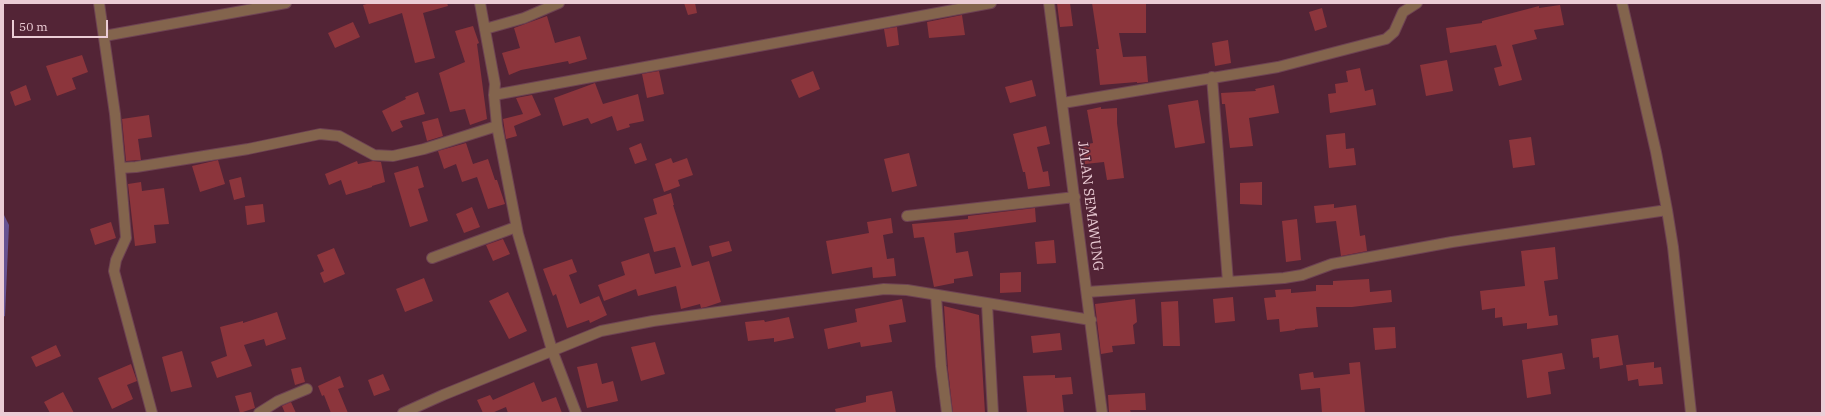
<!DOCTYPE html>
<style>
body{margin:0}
#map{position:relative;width:1825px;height:416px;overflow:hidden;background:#532436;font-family:"IBM Plex Serif",serif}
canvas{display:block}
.frame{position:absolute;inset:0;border:4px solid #ebccd5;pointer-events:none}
.scale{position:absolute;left:12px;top:20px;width:96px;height:18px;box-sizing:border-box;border:2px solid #ebccd5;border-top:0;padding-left:5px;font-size:12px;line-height:14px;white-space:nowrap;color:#ebccd5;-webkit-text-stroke:3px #532436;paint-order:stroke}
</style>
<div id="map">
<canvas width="1825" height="416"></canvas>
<div class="frame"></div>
<div class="scale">50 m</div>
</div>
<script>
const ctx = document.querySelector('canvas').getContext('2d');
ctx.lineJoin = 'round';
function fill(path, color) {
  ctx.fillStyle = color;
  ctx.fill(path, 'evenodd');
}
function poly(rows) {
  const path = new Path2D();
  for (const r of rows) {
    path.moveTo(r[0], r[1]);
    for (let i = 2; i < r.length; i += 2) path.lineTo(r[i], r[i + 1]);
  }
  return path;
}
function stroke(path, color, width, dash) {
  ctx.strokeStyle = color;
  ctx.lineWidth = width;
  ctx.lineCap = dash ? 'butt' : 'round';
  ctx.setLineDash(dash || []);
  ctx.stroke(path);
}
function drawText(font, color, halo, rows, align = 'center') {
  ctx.font = font + ' "IBM Plex Serif",serif';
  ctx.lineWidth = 3;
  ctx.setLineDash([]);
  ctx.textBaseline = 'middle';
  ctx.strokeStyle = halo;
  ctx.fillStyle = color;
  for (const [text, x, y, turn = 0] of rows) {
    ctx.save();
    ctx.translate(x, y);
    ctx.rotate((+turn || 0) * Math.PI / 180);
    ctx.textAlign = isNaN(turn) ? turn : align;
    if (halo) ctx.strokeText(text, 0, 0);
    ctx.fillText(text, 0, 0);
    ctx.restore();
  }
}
const green = poly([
 [3,213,9,225,5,316,3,317]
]);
const building = poly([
 [370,3,447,3,448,6,423,13,435,58,415,63,402,13,369,24,363,5],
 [684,3,695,3,697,13,688,15],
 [1057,3,1070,3,1073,26,1060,27],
 [1092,3,1146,3,1146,33,1119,33,1123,57,1146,56,1148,82,1137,83,1137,82,1100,85,1096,49,1099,49],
 [1560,5,1564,25,1534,30,1537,39,1512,45,1522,80,1499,86,1494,68,1502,66,1496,45,1450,53,1446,28,1482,23,1482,21,1539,6,1539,8],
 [1322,8,1327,27,1315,31,1309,12],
 [962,15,965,35,929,38,927,22],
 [547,16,555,43,580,36,587,59,569,64,568,61,521,70,509,75,502,53,520,48,514,28],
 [353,22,360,37,335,48,328,33],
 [473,26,479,43,477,44,487,119,470,125,465,109,450,112,439,73,465,62,455,31],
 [897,27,899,45,887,47,884,29],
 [1228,40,1231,63,1215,66,1212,43],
 [82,55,88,72,72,78,76,89,57,96,46,66],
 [1447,60,1453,91,1426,96,1420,65],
 [1360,68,1365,91,1373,89,1376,105,1330,113,1328,94,1336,93,1335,84,1348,82,1346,71],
 [659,71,664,94,647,98,642,74],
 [813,71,820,89,799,98,791,80],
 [1032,80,1036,96,1010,103,1005,87],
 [595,83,603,104,638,94,644,121,629,124,630,127,617,131,612,116,591,124,588,118,563,126,554,98],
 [26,85,31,100,15,106,10,92],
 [1274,85,1279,113,1249,118,1253,146,1230,148,1225,104,1222,104,1221,93,1256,91,1255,89],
 [418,92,425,114,400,121,403,127,392,132,382,111,406,99,405,97],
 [532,95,541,115,514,126,517,136,506,139,503,119,523,114,516,98],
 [1198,100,1205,143,1175,148,1168,105],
 [1101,107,1101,109,1117,108,1117,123,1124,178,1107,180,1104,162,1085,164,1083,145,1093,143,1087,110],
 [149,115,152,137,138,139,141,160,126,161,122,119],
 [438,118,443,136,427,141,422,122],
 [1046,126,1050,144,1037,147,1043,172,1048,171,1050,186,1028,189,1025,172,1023,172,1013,134],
 [1345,133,1346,149,1354,148,1356,165,1329,168,1326,135],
 [1531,137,1535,165,1513,168,1509,140],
 [466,143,473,164,488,159,495,180,497,180,505,204,488,209,477,177,462,182,456,164,444,169,438,151],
 [641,143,647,160,635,164,629,148],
 [909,153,917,186,892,192,884,159],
 [671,158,673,163,687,158,693,175,678,180,680,186,664,192,655,164],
 [218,160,225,184,200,192,192,166],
 [357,161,358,164,373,161,381,162,385,182,372,186,372,187,346,195,341,180,329,185,325,174],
 [418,166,424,187,418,189,428,221,410,227,394,173],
 [241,177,245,197,234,200,229,180],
 [141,182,142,191,164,188,169,224,154,225,156,243,135,246,128,184],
 [1262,182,1262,205,1240,204,1240,183],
 [671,193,674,205,673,205,692,266,709,261,721,302,706,307,701,308,700,304,681,309,676,286,638,296,636,289,604,301,598,285,625,275,621,262,649,253,655,274,681,267,675,247,654,252,644,218,657,214,653,199],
 [263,204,265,222,247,225,245,206],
 [1334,204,1334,208,1356,205,1360,236,1365,235,1367,251,1341,256,1336,221,1316,223,1314,206],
 [472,207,480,227,464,233,456,214],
 [1035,208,1036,222,954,233,956,253,968,251,973,276,954,279,954,283,934,287,924,237,914,238,912,224,968,219,968,216],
 [891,218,893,233,883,235,887,259,894,258,896,276,873,278,872,267,832,274,826,241,869,233,867,222],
 [1297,219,1301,260,1286,262,1282,221],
 [111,222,116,238,95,245,90,229],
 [503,239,510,254,493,261,486,245],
 [1054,240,1056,263,1037,264,1035,242],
 [729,241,732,251,712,257,709,246],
 [1555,247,1558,279,1544,281,1549,316,1557,315,1558,325,1527,329,1527,323,1503,326,1502,317,1495,318,1495,308,1482,310,1480,291,1525,286,1521,251],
 [334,248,345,274,324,283,320,273,324,271,317,255],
 [572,259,577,272,569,275,580,304,599,296,607,315,590,323,589,320,567,328,556,294,553,296,543,269],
 [1021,272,1021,292,1000,293,1000,273],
 [424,278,433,301,405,312,396,289],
 [1369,279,1370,292,1391,290,1392,302,1352,307,1316,307,1318,327,1295,329,1295,330,1280,332,1279,319,1267,320,1264,298,1276,297,1275,290,1291,289,1291,293,1316,291,1316,285,1333,285,1333,281],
 [508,292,527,331,509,339,489,301],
 [1233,297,1235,321,1215,323,1213,299],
 [902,299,906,322,889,325,892,342,861,347,860,342,828,349,824,329,857,322,855,309],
 [1135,299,1137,322,1133,325,1135,344,1112,346,1113,352,1101,354,1095,304],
 [1178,301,1180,346,1163,346,1161,302],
 [944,306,979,315,985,413,953,413,948,370],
 [277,312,286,339,266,346,264,339,244,345,252,366,217,378,211,362,227,356,220,327,243,321,243,323],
 [789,317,794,338,774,342,774,338,748,341,745,322,764,320,765,322],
 [1395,327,1396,348,1375,350,1373,328],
 [1060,333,1062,350,1033,353,1031,336],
 [1618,335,1623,365,1600,369,1599,357,1593,358,1591,339],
 [655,342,665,374,641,381,631,347],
 [56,345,61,356,36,367,31,357],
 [182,351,192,387,171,392,162,357],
 [1562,353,1565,369,1548,372,1551,394,1527,398,1522,360],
 [1360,362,1365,413,1322,413,1320,388,1301,390,1299,374,1313,372,1314,378,1350,374,1349,363],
 [1654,362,1654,368,1661,367,1663,384,1639,386,1638,379,1628,381,1626,365],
 [597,363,602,384,613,381,618,401,587,408,577,367],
 [131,364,137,381,127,385,133,399,112,409,98,378],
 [301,367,305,382,295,385,291,369],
 [383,374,390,390,374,396,368,380],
 [1055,375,1055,378,1071,377,1073,394,1062,395,1064,413,1027,413,1023,376],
 [340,376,344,387,338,389,348,413,331,413,324,395,322,396,318,386],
 [534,382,542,402,556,397,562,413,508,413,506,407,492,413,483,413,477,400,490,395,493,400],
 [892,391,896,413,836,413,835,409,866,402,866,396],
 [63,392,74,413,50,413,44,402],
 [251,392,255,408,240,413,235,396],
 [1145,393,1146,410,1130,410,1131,413,1109,413,1108,395],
 [291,402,296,413,285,413,282,406]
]);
const minor = poly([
 [99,3,115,114,120,168,136,167,248,149,320,134,339,136,374,155,393,156,424,149,497,126],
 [480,3,495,84,494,95,497,126,518,234,552,350,576,413],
 [1049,3,1102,413],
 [1622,3,1656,152,1667,210,1673,247,1691,413],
 [485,29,524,18,559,3],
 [104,36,286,3],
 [1212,77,1228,282],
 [494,95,991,3],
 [1063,103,1278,67,1386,39,1394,32,1403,12,1417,3],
 [120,168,126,238,116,260,114,271,152,413],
 [907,216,1075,197],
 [432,258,516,227],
 [1087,292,1284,278,1302,275,1332,264,1452,242,1667,210],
 [936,296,941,366,947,413],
 [987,304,993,413],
 [259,413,278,401,307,389],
 [403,413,443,395,601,331,653,321,884,289,907,290,1091,320]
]);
const streetNames = [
 ["JALAN SEMAWUNG",1090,206,83]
];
fill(green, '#675291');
fill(building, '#8c353c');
stroke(minor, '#6e4253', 12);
stroke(minor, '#83644d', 10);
drawText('14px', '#ebccd5', '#532436', streetNames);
</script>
